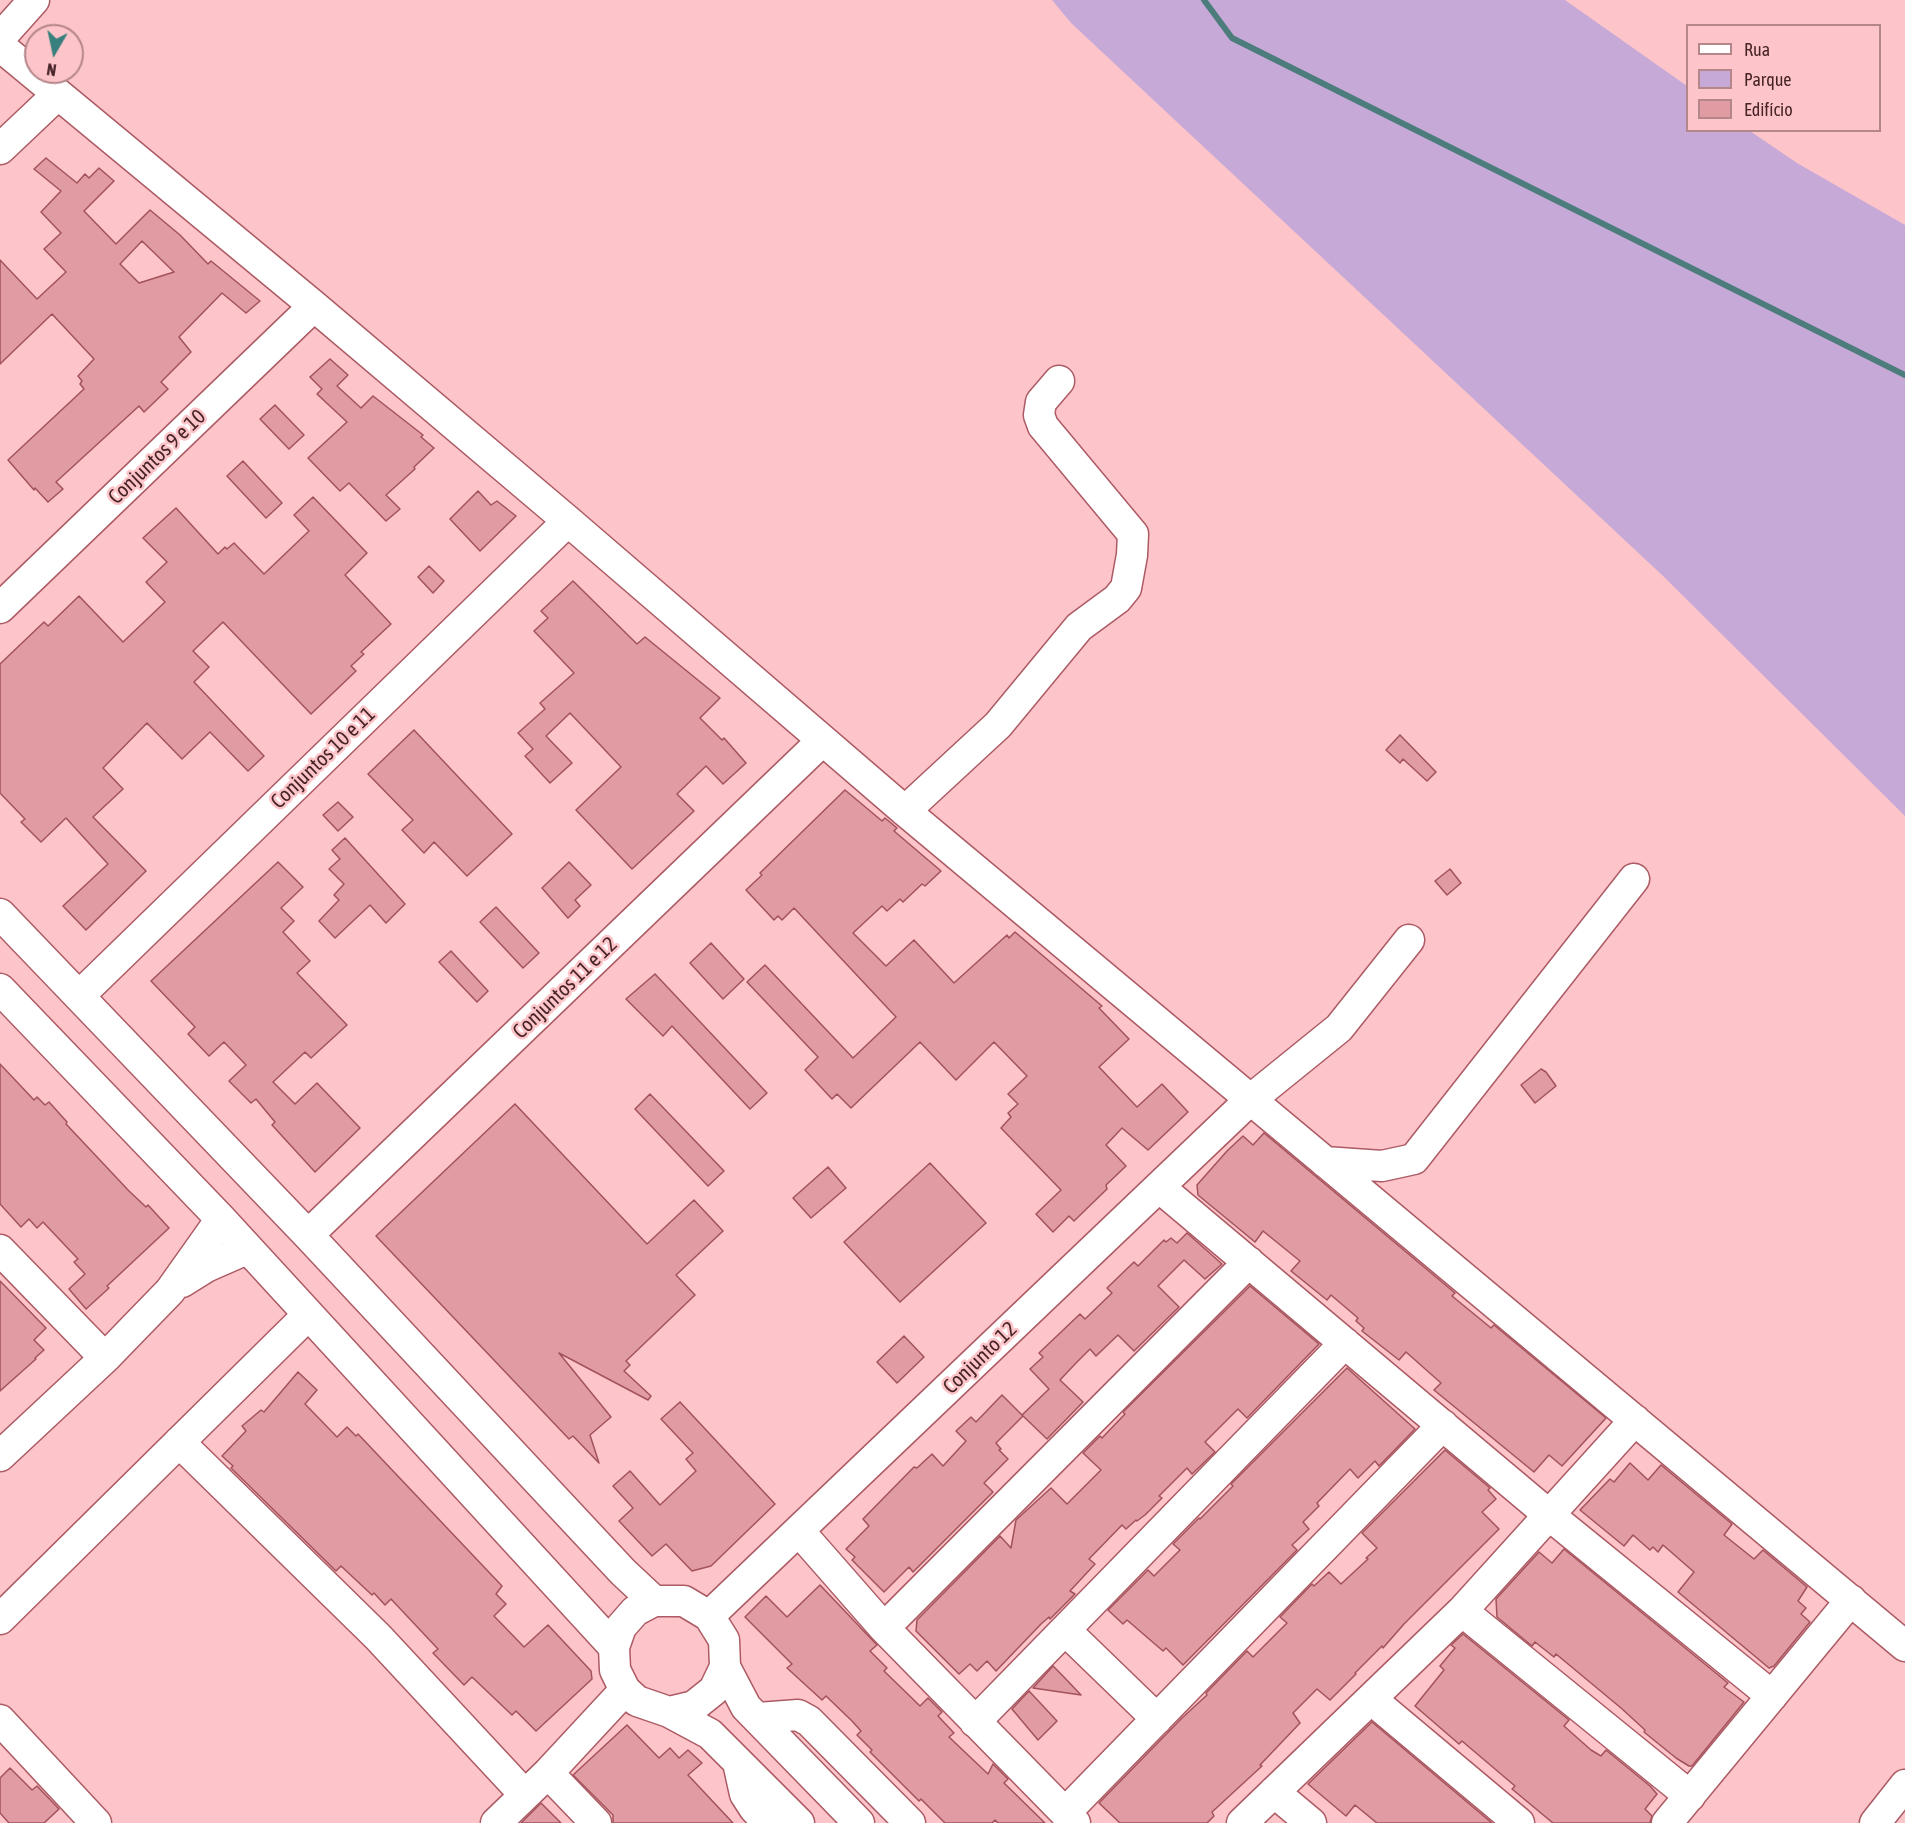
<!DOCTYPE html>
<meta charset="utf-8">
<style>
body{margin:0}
#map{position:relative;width:1905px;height:1823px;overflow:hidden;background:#fdc5c9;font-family:"Asap Condensed",sans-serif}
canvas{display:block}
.legend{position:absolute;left:1686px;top:24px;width:195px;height:108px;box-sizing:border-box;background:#fdc5c9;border:2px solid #b48589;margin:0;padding:8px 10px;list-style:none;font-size:18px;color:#472428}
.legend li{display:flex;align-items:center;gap:12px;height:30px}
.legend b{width:30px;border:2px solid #b48589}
.north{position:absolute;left:24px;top:24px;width:60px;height:60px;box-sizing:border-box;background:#fdc5c9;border:2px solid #b48589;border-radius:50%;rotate:189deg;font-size:16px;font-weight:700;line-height:24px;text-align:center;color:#472428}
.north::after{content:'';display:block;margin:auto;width:21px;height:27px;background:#37807e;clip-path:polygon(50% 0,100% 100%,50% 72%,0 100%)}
</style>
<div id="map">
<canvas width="1905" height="1823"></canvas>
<ul class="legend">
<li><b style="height:8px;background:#fff"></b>Rua</li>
<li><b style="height:16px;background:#c7a9d7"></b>Parque</li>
<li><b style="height:16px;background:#e09ca2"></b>Edifício</li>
</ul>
<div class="north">N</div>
</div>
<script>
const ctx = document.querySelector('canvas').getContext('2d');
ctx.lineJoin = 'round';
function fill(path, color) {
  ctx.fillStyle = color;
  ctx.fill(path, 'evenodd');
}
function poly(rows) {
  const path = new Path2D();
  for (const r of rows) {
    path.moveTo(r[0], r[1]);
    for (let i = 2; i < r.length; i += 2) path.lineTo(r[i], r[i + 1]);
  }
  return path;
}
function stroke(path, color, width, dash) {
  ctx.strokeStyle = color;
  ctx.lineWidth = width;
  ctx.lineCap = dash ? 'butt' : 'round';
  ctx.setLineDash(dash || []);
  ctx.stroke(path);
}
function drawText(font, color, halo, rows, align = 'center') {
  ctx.font = font + ' "Asap Condensed",sans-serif';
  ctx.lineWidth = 5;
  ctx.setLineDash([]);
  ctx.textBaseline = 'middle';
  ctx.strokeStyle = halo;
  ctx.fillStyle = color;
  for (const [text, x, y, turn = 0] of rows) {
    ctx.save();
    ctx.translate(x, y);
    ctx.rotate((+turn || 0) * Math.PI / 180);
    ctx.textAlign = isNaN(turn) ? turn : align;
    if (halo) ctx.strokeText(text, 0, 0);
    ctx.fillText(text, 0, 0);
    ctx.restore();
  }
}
const green = poly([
 [1052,0,1565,0,1687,86,1688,130,1750,131,1797,163,1905,225,1905,816,1662,575,1071,23]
]);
const stream = poly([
 [1204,0,1232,38,1905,375]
]);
const building = poly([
 [46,158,77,183,85,174,89,178,99,168,114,181,84,211,116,244,150,210,180,235,208,264,211,261,260,301,246,313,222,293,179,337,191,352,161,382,168,389,144,412,139,406,56,482,63,489,48,502,35,488,34,490,8,460,84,389,80,384,82,381,78,376,94,359,52,314,0,364,0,260,37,299,66,272,44,249,61,233,41,212,61,191,34,169,46,158],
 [142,241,174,272,139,283,120,264,142,241],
 [330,359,348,375,337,386,361,408,373,396,423,435,421,437,434,448,414,467,415,469,386,495,400,509,386,521,349,483,340,491,308,458,347,422,317,394,322,389,310,377,330,359],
 [275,405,304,435,289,449,260,419,275,405],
 [243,461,282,503,266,518,227,476,243,461],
 [478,491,491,505,497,501,516,516,480,551,450,519,478,491],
 [313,497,367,553,345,575,391,624,361,652,364,654,351,666,356,671,311,714,223,622,193,651,209,667,194,682,264,756,248,771,210,732,182,759,147,723,103,768,123,789,93,817,146,871,86,930,63,906,108,864,66,818,41,842,21,822,25,819,0,793,0,664,44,622,48,626,79,596,123,642,165,602,146,582,167,562,143,538,176,508,218,554,225,547,227,549,234,543,264,574,309,531,294,515,313,497],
 [429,566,444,581,433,593,418,577,429,566],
 [573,581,637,644,645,637,720,698,700,718,722,740,724,738,746,763,723,784,706,766,677,794,694,811,632,869,576,810,621,767,570,713,546,736,572,763,550,783,525,756,533,749,518,733,545,709,540,703,574,673,534,631,548,618,541,611,573,581],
 [414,730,512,834,467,876,434,842,424,853,402,830,413,820,368,774,414,730],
 [1400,735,1436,772,1427,781,1403,759,1400,763,1386,750,1400,735],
 [845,790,882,821,885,818,897,828,894,831,941,871,925,886,922,884,903,902,900,899,887,911,882,906,853,933,886,966,914,940,954,983,1007,935,1009,938,1015,932,1102,1006,1099,1008,1129,1039,1099,1067,1137,1107,1162,1084,1188,1112,1148,1150,1122,1128,1106,1145,1126,1166,1106,1185,1107,1189,1074,1221,1069,1216,1053,1232,1036,1214,1061,1190,1001,1128,1011,1117,1008,1113,1018,1104,1008,1094,1027,1076,994,1042,956,1080,920,1042,851,1108,837,1094,832,1099,805,1070,818,1057,747,982,765,965,853,1058,896,1017,794,908,782,920,778,916,774,920,746,890,762,875,760,873,845,790],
 [338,802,353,817,338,831,323,815,338,802],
 [345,838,405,904,386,923,370,905,335,938,319,921,339,900,334,895,344,884,329,869,340,859,332,850,345,838],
 [278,862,303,887,281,908,294,921,283,932,310,961,297,973,347,1025,311,1058,305,1052,273,1082,295,1104,317,1083,360,1128,315,1172,272,1125,275,1122,256,1099,251,1103,229,1081,246,1065,224,1042,209,1056,188,1034,195,1027,151,981,278,862],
 [569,862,591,885,575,900,580,906,568,918,542,888,569,862],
 [1450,869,1461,883,1447,895,1435,881,1450,869],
 [496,907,539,953,523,968,480,922,496,907],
 [711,943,744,979,723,999,690,963,711,943],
 [451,951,488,991,477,1002,439,962,451,951],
 [655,974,767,1093,750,1109,672,1026,663,1036,626,999,655,974],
 [0,1064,34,1100,37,1097,45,1105,49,1102,67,1122,66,1124,129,1191,146,1207,148,1205,169,1228,107,1286,109,1288,86,1309,69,1289,85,1274,74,1262,78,1259,43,1222,37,1228,29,1219,21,1227,0,1204,0,1064],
 [1541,1069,1546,1072,1556,1086,1535,1103,1521,1085,1541,1069],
 [650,1094,724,1171,708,1186,635,1109,650,1094],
 [515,1104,647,1244,694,1200,723,1231,676,1275,695,1295,626,1361,630,1365,624,1371,651,1396,648,1400,559,1353,611,1417,590,1435,599,1463,573,1436,569,1439,376,1236,515,1104],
 [1264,1133,1455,1293,1452,1296,1491,1328,1494,1325,1606,1418,1562,1466,1549,1455,1534,1472,1434,1390,1441,1383,1406,1352,1399,1360,1362,1331,1364,1328,1356,1321,1358,1318,1331,1295,1327,1300,1291,1271,1300,1261,1263,1231,1255,1242,1198,1195,1197,1185,1227,1151,1243,1136,1253,1145,1264,1133],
 [930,1163,986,1223,900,1302,844,1242,930,1163],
 [828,1167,846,1188,811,1218,793,1198,828,1167],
 [1187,1233,1222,1264,1205,1279,1184,1260,1158,1286,1179,1307,1134,1351,1118,1335,1096,1356,1090,1349,1076,1363,1060,1380,1083,1402,1047,1439,1022,1415,1049,1389,1030,1369,1043,1357,1039,1353,1080,1314,1085,1319,1112,1293,1107,1288,1134,1262,1138,1266,1164,1240,1166,1242,1171,1238,1177,1243,1187,1233],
 [0,1281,46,1328,34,1340,44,1350,35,1358,36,1359,0,1391,0,1281],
 [1250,1286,1319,1344,1247,1418,1238,1409,1205,1442,1215,1452,1192,1474,1187,1468,1159,1496,1162,1498,1145,1515,1137,1521,1136,1520,1126,1529,1122,1525,1089,1559,1095,1564,1070,1591,1075,1594,1050,1619,1049,1617,1041,1624,996,1671,987,1661,977,1671,970,1664,959,1674,916,1631,917,1620,1000,1536,1011,1548,1016,1520,1051,1488,1067,1504,1101,1470,1083,1453,1100,1436,1102,1438,1125,1414,1123,1412,1250,1286],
 [904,1336,924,1357,897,1383,877,1362,904,1336],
 [1347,1368,1415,1429,1379,1466,1375,1461,1358,1478,1350,1469,1317,1503,1319,1506,1303,1522,1309,1529,1292,1545,1297,1550,1183,1665,1166,1648,1163,1651,1127,1620,1123,1624,1108,1610,1148,1570,1154,1576,1180,1550,1173,1544,1199,1518,1200,1519,1233,1486,1231,1484,1347,1368],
 [298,1372,317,1390,305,1404,337,1437,347,1427,356,1436,358,1434,502,1586,496,1594,506,1604,494,1616,524,1647,548,1625,591,1671,592,1679,536,1731,516,1711,512,1715,472,1677,464,1685,433,1653,438,1649,391,1599,385,1605,374,1593,372,1595,341,1566,336,1571,231,1468,233,1466,222,1456,246,1431,242,1426,261,1410,264,1412,298,1372],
 [1002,1395,1023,1416,996,1443,1001,1449,999,1450,1008,1459,984,1483,993,1492,913,1572,909,1567,884,1592,852,1560,855,1557,846,1549,869,1526,863,1519,914,1467,917,1468,932,1454,943,1466,966,1441,956,1431,971,1417,976,1422,1002,1395],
 [680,1402,775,1504,711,1566,692,1571,666,1544,652,1556,619,1521,633,1508,613,1486,630,1471,660,1505,696,1471,686,1459,693,1453,661,1419,680,1402],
 [1445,1450,1490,1488,1488,1490,1496,1499,1482,1512,1499,1529,1404,1624,1383,1648,1382,1646,1355,1673,1356,1674,1330,1700,1317,1689,1293,1713,1300,1723,1260,1765,1262,1766,1212,1812,1214,1816,1207,1823,1120,1823,1099,1803,1182,1718,1207,1695,1206,1693,1247,1651,1253,1657,1287,1623,1280,1617,1312,1584,1314,1586,1329,1572,1341,1584,1368,1559,1366,1558,1377,1548,1362,1533,1445,1450],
 [1630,1463,1648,1480,1661,1465,1732,1524,1724,1535,1754,1559,1763,1550,1807,1587,1798,1601,1806,1608,1801,1614,1810,1622,1774,1666,1769,1668,1678,1592,1694,1572,1663,1545,1658,1552,1653,1547,1650,1550,1633,1535,1624,1546,1580,1510,1610,1479,1614,1482,1630,1463],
 [1564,1549,1728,1683,1724,1687,1744,1702,1692,1766,1689,1766,1676,1758,1644,1732,1645,1730,1621,1708,1556,1654,1554,1657,1535,1642,1532,1646,1497,1617,1496,1599,1539,1552,1552,1563,1564,1549],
 [820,1585,877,1645,870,1651,887,1668,884,1671,920,1706,928,1698,942,1712,938,1716,954,1733,949,1737,988,1774,993,1764,1008,1779,1004,1783,1045,1823,998,1823,995,1820,992,1823,945,1823,921,1799,919,1801,870,1752,872,1750,857,1735,861,1731,852,1721,826,1696,822,1700,787,1668,792,1664,745,1617,766,1596,787,1617,820,1585],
 [1463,1634,1569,1720,1564,1726,1591,1750,1601,1756,1606,1750,1650,1786,1657,1794,1645,1809,1652,1816,1650,1823,1553,1823,1512,1789,1515,1786,1462,1741,1459,1744,1415,1706,1444,1670,1440,1666,1455,1648,1451,1645,1463,1634],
 [1053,1666,1062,1675,1081,1695,1033,1688,1053,1666],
 [1029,1691,1057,1721,1038,1740,1012,1709,1029,1691],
 [1372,1722,1492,1823,1377,1823,1355,1805,1346,1816,1308,1784,1372,1722],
 [627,1725,659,1758,670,1748,679,1758,688,1750,702,1763,688,1775,733,1823,613,1823,613,1815,573,1775,627,1725],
 [10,1768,32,1790,37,1786,59,1809,44,1823,9,1823,0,1813,0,1778,10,1768],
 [541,1803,561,1823,521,1823,541,1803]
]);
const minor = poly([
 [0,38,34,0],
 [0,46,314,306,568,521,905,811,1905,1646],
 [0,149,57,95],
 [0,608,314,306],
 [905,811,998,725,1079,627,1117,599,1126,588,1132,555,1133,534,1043,426,1039,415,1041,402,1059,381],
 [0,914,308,1235,623,1572,654,1601],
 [0,989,221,1219,614,1647],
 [79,996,568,521],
 [1325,1162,1382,1166,1414,1159,1634,879],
 [1159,1187,1549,1515,1772,1696],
 [308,1235,822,741],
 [0,1250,105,1358],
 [182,1282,206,1267,247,1249],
 [179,1442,378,1637,525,1795],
 [0,1456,105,1358,170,1291,221,1219],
 [799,1531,884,1628,1075,1823],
 [1462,1611,1690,1796],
 [709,1616,1250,1100,1339,1028,1409,940],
 [0,1619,308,1315],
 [884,1628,1249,1262],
 [1065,1630,1157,1719],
 [1371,1699,1519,1823],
 [669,1712,694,1706,714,1690,725,1667],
 [758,1718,798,1715,809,1721,910,1823],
 [0,1720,96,1823],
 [975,1722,1345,1343],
 [739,1767,745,1794,754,1808,768,1823],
 [548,1773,596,1823],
 [1274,1792,1311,1823],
 [1065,1813,1443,1425],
 [496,1823,548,1773,625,1690],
 [799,1823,710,1734,669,1712,637,1701,625,1690,615,1670,614,1647,621,1627,635,1611,654,1601,684,1601,709,1616,724,1640,725,1667,746,1707,859,1823],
 [1242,1823,1462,1611,1635,1420],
 [1667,1823,1851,1600],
 [1875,1823,1905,1785]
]);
const streetNames = [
 ["Conjuntos 9 e 10",157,457,-44],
 ["Conjuntos 10 e 11",323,758,-44],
 ["Conjuntos 11 e 12",565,988,-44],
 ["Conjunto 12",980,1358,-44]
];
fill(green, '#c7a9d7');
stroke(stream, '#4c7c7c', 6);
fill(building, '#e09ca2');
stroke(building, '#a3525c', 1.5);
stroke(minor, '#ac5a64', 33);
stroke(minor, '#fff', 30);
drawText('21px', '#472428', '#fdc5c9', streetNames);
</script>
